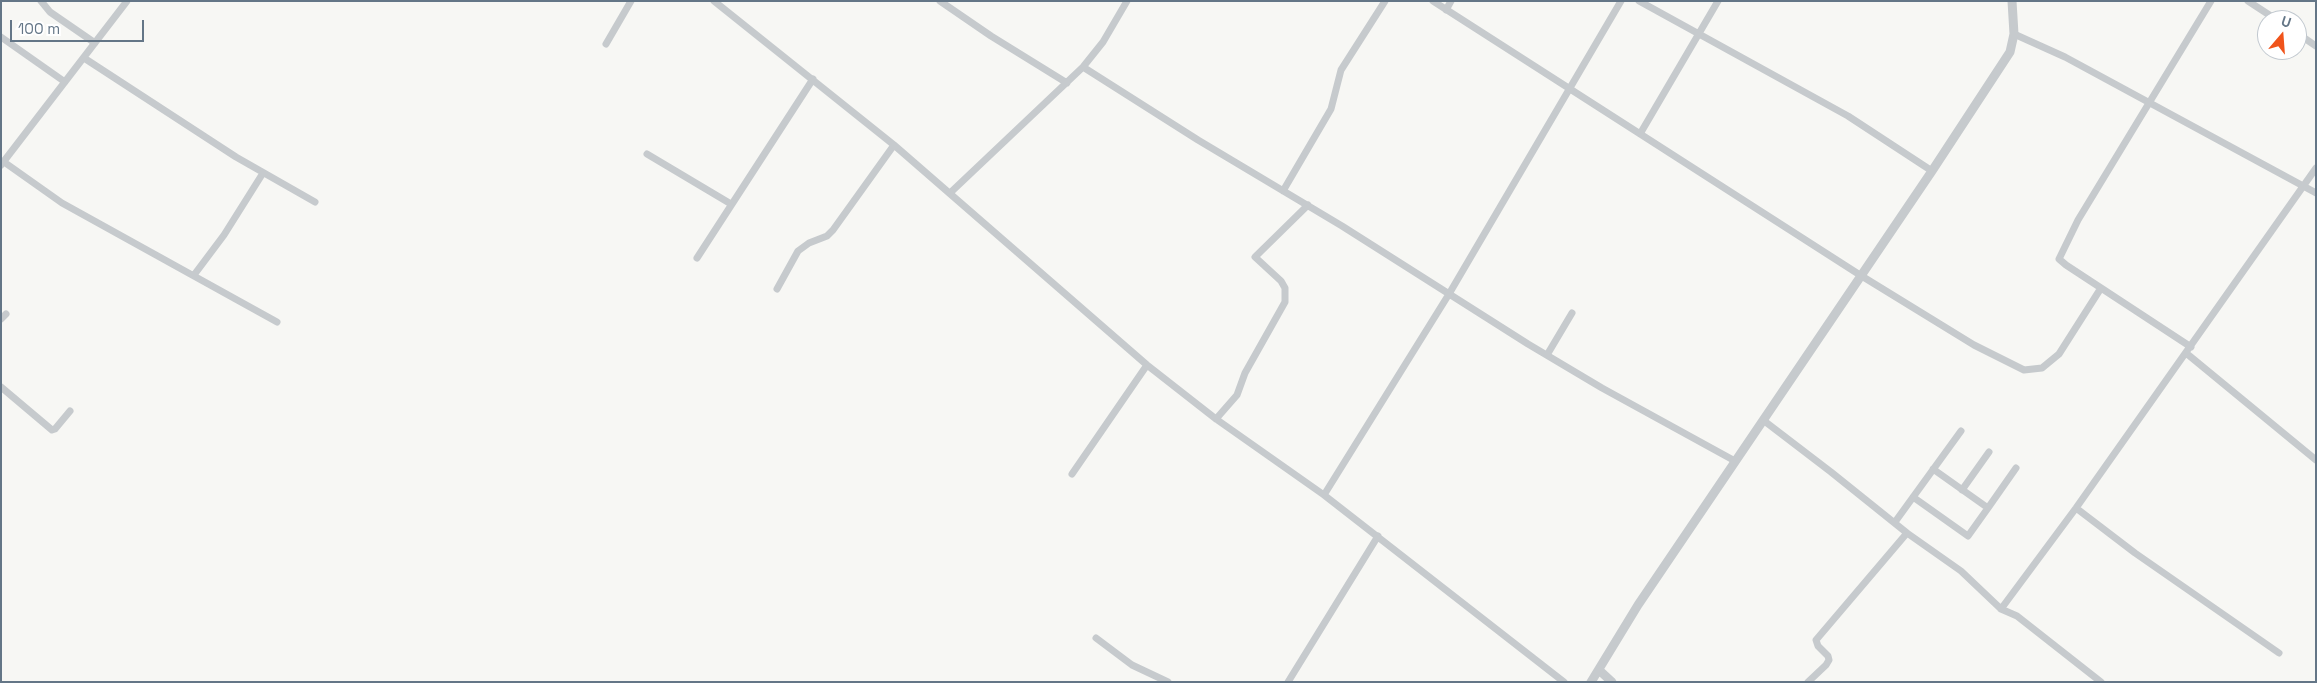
<!DOCTYPE html>
<style>
body{margin:0}
#map{position:relative;width:2317px;height:683px;overflow:hidden;background:#f7f7f4;font-family:"Space Grotesk",sans-serif}
canvas{display:block}
.frame{position:absolute;inset:0;border:2px solid #647687;pointer-events:none}
.north{position:absolute;left:2257px;top:10px;width:50px;height:50px;box-sizing:border-box;background:#fff;border:1px solid #c1c8cf;border-radius:50%;rotate:18deg;font-size:14px;font-weight:700;line-height:20px;text-align:center;color:#647687}
.north::after{content:'';display:block;margin:auto;width:18px;height:22px;background:#f0541b;clip-path:polygon(50% 0,100% 100%,50% 72%,0 100%)}
.scale{position:absolute;left:10px;top:20px;width:134px;height:22px;box-sizing:border-box;border:2px solid #647687;border-top:0;padding-left:6px;font-size:15px;line-height:18px;white-space:nowrap;color:#647687;-webkit-text-stroke:4px #fff;paint-order:stroke}
</style>
<div id="map">
<canvas width="2317" height="683"></canvas>
<div class="frame"></div>
<div class="north">U</div>
<div class="scale">100 m</div>
</div>
<script>
const ctx = document.querySelector('canvas').getContext('2d');
ctx.lineJoin = 'round';
function poly(rows) {
  const path = new Path2D();
  for (const r of rows) {
    path.moveTo(r[0], r[1]);
    for (let i = 2; i < r.length; i += 2) path.lineTo(r[i], r[i + 1]);
  }
  return path;
}
function stroke(path, color, width, dash) {
  ctx.strokeStyle = color;
  ctx.lineWidth = width;
  ctx.lineCap = dash ? 'butt' : 'round';
  ctx.setLineDash(dash || []);
  ctx.stroke(path);
}
const minor = poly([
 [41,1,50,12,95,43],
 [714,1,894,145,1147,365,1216,419,1324,495,1564,682],
 [940,1,991,36,1067,83],
 [1433,1,1860,275,1974,345,2024,370,2042,368,2059,354,2101,288],
 [1639,1,1848,116,1932,171],
 [2248,1,2277,20],
 [1446,10,1451,1],
 [2297,33,2316,46],
 [2014,34,2065,57,2316,193],
 [1,37,65,82],
 [606,44,631,1],
 [84,58,236,157,315,202],
 [1083,67,1198,140,1342,226,1528,344,1602,388,1735,461],
 [1640,134,1718,1],
 [647,154,731,204],
 [4,162,62,203,277,322],
 [1,165,127,1],
 [1283,191,1331,109,1341,70,1385,1],
 [950,193,1083,67,1103,42,1127,1],
 [697,258,813,79],
 [194,275,224,235,263,173],
 [777,289,798,251,809,243,827,236,833,230,894,145],
 [1,319,6,314],
 [2191,347,2066,265,2059,259,2078,220,2211,1],
 [2186,353,2316,460],
 [1547,355,1572,313],
 [1,387,52,430,55,429,70,411],
 [1216,419,1237,395,1245,373,1285,302,1285,288,1281,281,1255,257,1308,205],
 [1763,420,1831,472,1907,533,1961,571,2001,609],
 [1933,469,1988,508,2016,468],
 [1072,474,1147,365],
 [1962,490,1989,452],
 [1324,495,1449,294,1621,1],
 [1913,497,1968,536,1988,508],
 [2076,508,2135,553,2279,653],
 [1895,522,1961,431],
 [1096,638,1132,665,1168,682],
 [1288,682,1378,536],
 [1808,682,1826,665,1829,660,1828,656,1818,646,1816,640,1907,533],
 [2101,682,2017,616,2001,609,2076,508,2316,168]
]);
const tertiary = poly([
 [1599,670,1612,682],
 [1591,682,1638,605,1932,171,2010,52,2014,34,2012,1]
]);
stroke(minor, '#c6cacd', 7);
stroke(tertiary, '#c6cacd', 9);
</script>
